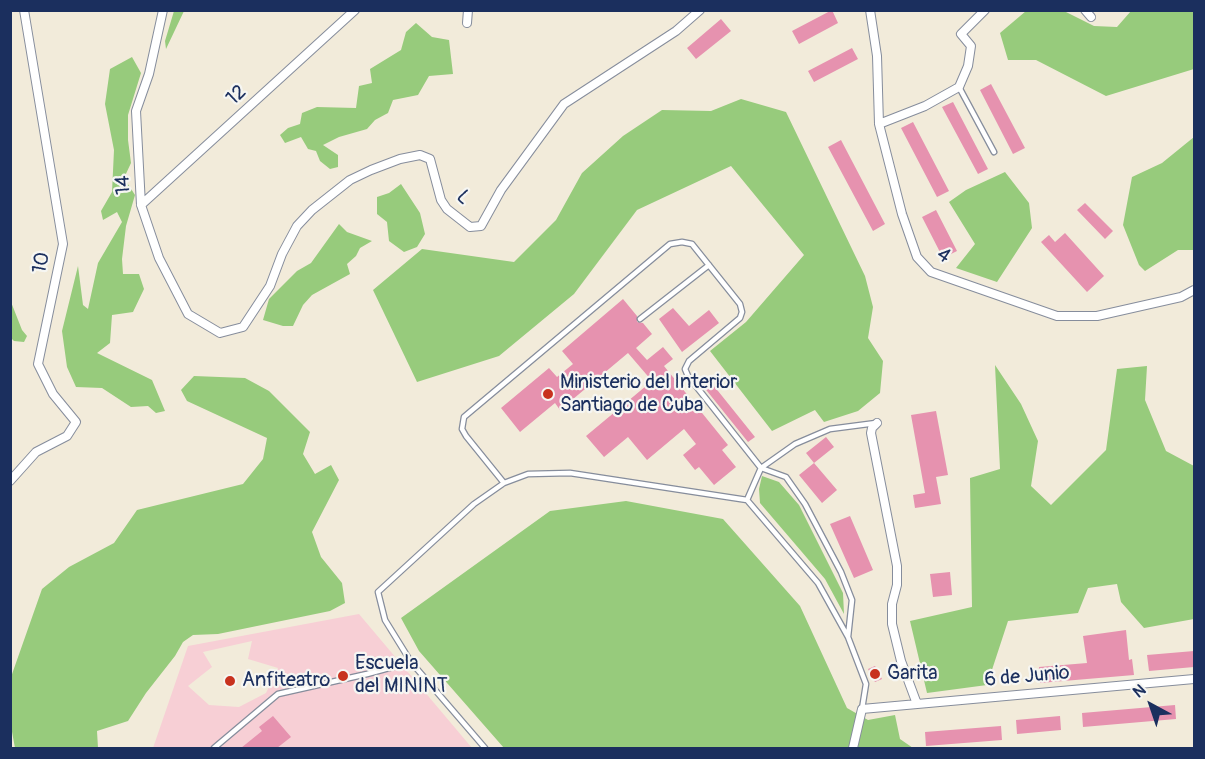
<!DOCTYPE html>
<style>
body{margin:0}
#map{position:relative;width:1205px;height:759px;overflow:hidden;background:#f2ebda;font-family:Pangolin,sans-serif}
canvas{display:block}
.frame{position:absolute;inset:0;border:12px solid #1b2f5e;pointer-events:none}
.north{position:absolute;left:1121px;top:675px;width:60px;height:60px;-webkit-text-stroke:4px #f6f6f2;paint-order:stroke;rotate:320deg;font-size:16px;font-weight:700;line-height:24px;text-align:center;color:#1b2f5e}
.north::after{content:'';display:block;margin:auto;width:21px;height:27px;background:#1b2f5e;clip-path:polygon(50% 0,100% 100%,50% 72%,0 100%)}
</style>
<div id="map">
<canvas width="1205" height="759"></canvas>
<div class="frame"></div>
<div class="north">N</div>
</div>
<script>
const ctx = document.querySelector('canvas').getContext('2d');
ctx.lineJoin = 'round';
function fill(path, color) {
  ctx.fillStyle = color;
  ctx.fill(path, 'evenodd');
}
function poly(rows) {
  const path = new Path2D();
  for (const r of rows) {
    path.moveTo(r[0], r[1]);
    for (let i = 2; i < r.length; i += 2) path.lineTo(r[i], r[i + 1]);
  }
  return path;
}
function stroke(path, color, width, dash) {
  ctx.strokeStyle = color;
  ctx.lineWidth = width;
  ctx.lineCap = dash ? 'butt' : 'round';
  ctx.setLineDash(dash || []);
  ctx.stroke(path);
}
function drawText(font, color, halo, rows, align = 'center') {
  ctx.font = font + ' Pangolin,sans-serif';
  ctx.lineWidth = 4.5;
  ctx.setLineDash([]);
  ctx.textBaseline = 'middle';
  ctx.strokeStyle = halo;
  ctx.fillStyle = color;
  for (const [text, x, y, turn = 0] of rows) {
    ctx.save();
    ctx.translate(x, y);
    ctx.rotate((+turn || 0) * Math.PI / 180);
    ctx.textAlign = isNaN(turn) ? turn : align;
    if (halo) ctx.strokeText(text, 0, 0);
    ctx.fillText(text, 0, 0);
    ctx.restore();
  }
}
const built = poly([
 [359,614,472,748,153,748,188,646],
 [252,641,248,659,278,668,266,693,239,707,209,705,188,686,212,667,203,652]
]);
const green = poly([
 [174,11,184,11,166,49,165,41],
 [1026,11,1064,11,1094,26,1117,27,1131,11,1194,11,1194,69,1106,96,1036,60,1008,60,1000,33],
 [416,23,432,37,449,40,453,74,429,76,418,95,393,100,388,113,375,120,367,129,339,137,323,145,338,155,338,167,330,169,320,161,316,151,308,149,301,137,285,143,280,135,288,128,300,124,302,113,317,107,356,108,359,86,372,83,370,69,401,50,406,32],
 [132,57,141,73,128,115,128,140,131,163,124,178,135,195,126,226,122,259,123,274,139,274,144,289,133,312,112,315,110,343,97,353,152,380,165,411,156,413,148,406,131,407,102,388,76,387,67,367,62,331,78,266,83,305,88,309,98,263,122,222,117,212,103,220,101,211,112,192,114,150,105,104,110,69],
 [741,99,786,112,865,276,873,307,868,338,883,361,880,393,858,411,824,422,815,410,772,431,710,351,746,322,804,255,731,166,637,210,574,294,499,356,417,382,373,290,422,249,514,262,556,220,582,173,623,136,662,110,711,111],
 [1194,137,1194,250,1178,250,1145,271,1139,265,1123,225,1132,177,1162,163],
 [1005,172,1029,203,1032,228,997,282,956,268,975,244,949,202,966,190],
 [401,184,420,213,425,234,417,247,404,252,389,241,387,222,377,214,377,197,389,193],
 [339,224,347,232,372,241,360,248,356,256,347,264,350,274,312,295,303,305,293,326,283,326,263,320,269,299,297,271,311,263],
 [11,302,22,330,27,336,24,342,14,341,11,338],
 [995,365,1021,404,1038,441,1031,486,1051,505,1106,450,1117,369,1147,366,1145,400,1166,451,1194,466,1194,619,1144,628,1121,602,1117,584,1088,588,1078,613,1008,621,987,685,927,693,910,621,972,607,970,478,1000,469],
 [194,376,245,378,269,391,310,432,303,454,315,474,331,465,339,480,312,532,321,557,342,583,345,603,330,611,218,634,193,635,183,642,175,656,146,693,128,721,97,731,98,748,15,748,10,721,11,677,42,589,69,567,114,543,137,510,243,484,263,459,267,438,187,401,181,390],
 [762,476,779,482,799,505,843,593,844,614,825,579,760,503,759,489],
 [626,501,723,519,800,606,847,708,868,720,895,715,900,739,913,748,504,748,419,651,401,618,550,511]
]);
const building = poly([
 [832,10,838,23,799,44,792,31],
 [721,19,731,31,696,59,687,48],
 [852,48,858,59,814,82,808,71],
 [991,84,1025,148,1013,154,980,90],
 [953,102,988,169,978,174,942,107],
 [913,122,949,191,937,197,901,128],
 [841,140,885,224,873,231,828,147],
 [1085,203,1113,231,1105,239,1077,210],
 [936,210,957,251,943,258,922,217],
 [1065,233,1104,276,1087,292,1041,242,1049,235,1055,242],
 [623,299,637,316,637,322,643,323,652,334,636,348,647,360,663,347,673,359,664,366,728,445,722,450,736,467,714,485,699,467,695,470,683,455,696,444,684,429,647,460,628,437,604,457,586,436,652,381,628,353,560,410,555,403,520,432,501,408,549,368,557,377,573,364,562,351],
 [673,308,689,326,709,310,719,323,682,352,659,319],
 [710,381,755,437,748,442,703,386],
 [936,411,948,475,936,477,941,504,915,508,913,495,925,493,911,415],
 [826,437,834,447,814,463,806,453],
 [814,463,837,490,822,503,799,475],
 [850,516,873,570,854,578,830,524],
 [950,572,952,595,933,597,930,574],
 [1126,630,1129,660,1132,659,1134,675,1040,683,1039,667,1087,663,1083,636],
 [1194,651,1194,667,1149,671,1147,655],
 [875,666,882,679,875,682,868,669],
 [1175,705,1176,719,1083,727,1082,713],
 [273,716,291,737,277,748,241,748,262,731,259,727],
 [1060,716,1061,730,1017,734,1016,720],
 [1001,726,1002,740,926,746,925,732]
]);
const service = poly([
 [959,87,994,152],
 [640,319,709,265],
 [761,468,786,477,805,504,841,572,852,600,848,637],
 [761,468,795,444,830,429,876,423],
 [504,483,466,436,462,429,464,417,670,244,682,242,692,244,740,304,742,312,740,318,689,361,685,369,688,376,761,468,747,500],
 [214,748,278,694,367,674,411,662],
 [485,748,411,662,385,620,378,592,474,504,504,483,528,474,570,473,747,500,818,583,848,637,866,684,862,709]
]);
const minor = poly([
 [163,10,149,74,136,111,141,205,159,258,188,314,220,333,243,327,270,286,282,254,297,226,312,210,350,180,371,170,400,159,420,155,430,159,441,200,447,209,470,227,481,226,501,190,564,104,676,31,700,10],
 [870,10,877,56,879,124,902,214,917,257,931,272,1057,316,1097,316,1181,297,1194,290],
 [1085,10,1091,17],
 [467,23,468,10],
 [879,124,925,106,959,87,968,66,971,46,961,34,985,10],
 [141,205,355,10],
 [877,423,872,428,871,433,897,566,897,585,892,604,892,624,901,661,917,704],
 [10,481,36,452,67,436,76,422,53,394,38,364,63,244,24,10],
 [853,748,862,709,1194,679]
]);
const markers = [
 [548,394,6,"#c8321e"],
 [875,674,6,"#c8321e"],
 [343,676,6,"#c8321e"],
 [230,681,6,"#c8321e"]
];
const streetNames = [
 ["12",237,96,-42],
 ["14",124,185,-93],
 ["L",463,198,48],
 ["4",943,256,34],
 ["10",42,263,-78],
 ["6 de Junio",1027,677,-5]
];
const poiNames = [
 ["Ministerio del Interior",560,383],
 ["Santiago de Cuba",560,406],
 ["Escuela",355,664],
 ["del MININT",355,687],
 ["Garita",887,674],
 ["Anfiteatro",242,681]
];
fill(built, '#f7cfd5');
fill(green, '#97cb7c');
fill(building, '#e692af');
stroke(service, '#868d9c', 7);
stroke(minor, '#868d9c', 10);
stroke(service, '#fff', 4.5);
stroke(minor, '#fff', 8);
for (const [x, y, r, color] of markers) {
  const dot = new Path2D();
  dot.arc(x, y, r, 0, 2 * Math.PI);
  ctx.fillStyle = color;
  ctx.fill(dot);
  stroke(dot, '#f6f6f2', 2);
}
drawText('20px', '#1b2f5e', '#f6f6f2', streetNames);
drawText('20px', '#1b2f5e', '#f6f6f2', poiNames, 'left');
</script>
